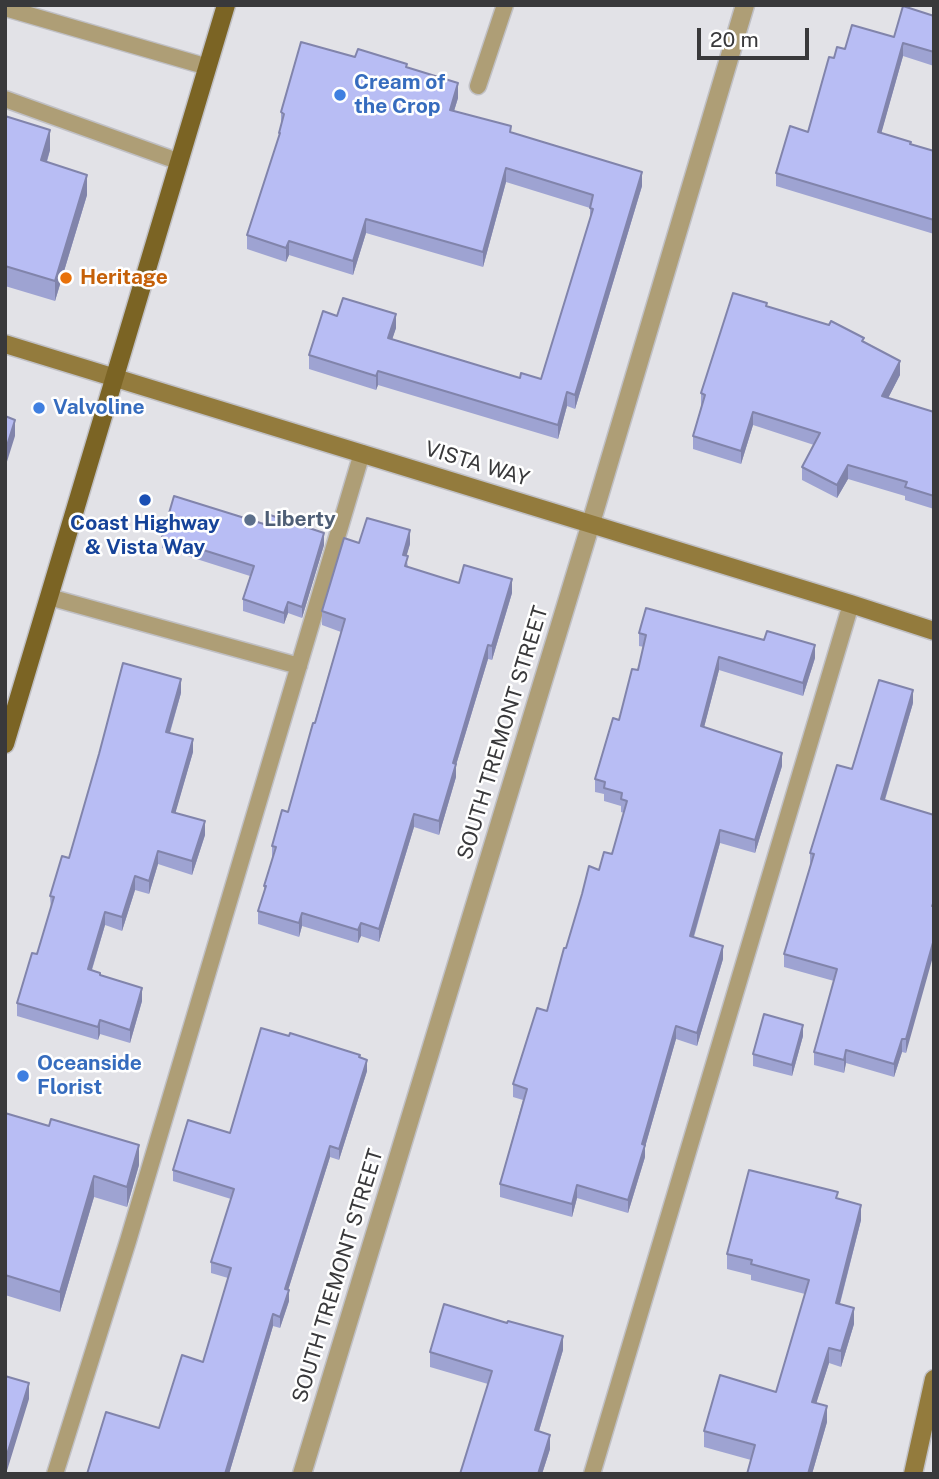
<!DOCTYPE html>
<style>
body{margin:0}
#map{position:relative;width:939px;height:1479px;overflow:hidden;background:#e2e2e7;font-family:"Public Sans",sans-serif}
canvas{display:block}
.frame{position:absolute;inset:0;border:7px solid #39393b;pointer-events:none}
.scale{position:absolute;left:697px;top:28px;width:112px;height:32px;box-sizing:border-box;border:4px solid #39393b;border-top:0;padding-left:9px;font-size:21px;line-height:24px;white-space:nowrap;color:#39393b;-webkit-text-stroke:5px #fff;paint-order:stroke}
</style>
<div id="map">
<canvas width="939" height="1479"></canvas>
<div class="frame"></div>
<div class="scale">20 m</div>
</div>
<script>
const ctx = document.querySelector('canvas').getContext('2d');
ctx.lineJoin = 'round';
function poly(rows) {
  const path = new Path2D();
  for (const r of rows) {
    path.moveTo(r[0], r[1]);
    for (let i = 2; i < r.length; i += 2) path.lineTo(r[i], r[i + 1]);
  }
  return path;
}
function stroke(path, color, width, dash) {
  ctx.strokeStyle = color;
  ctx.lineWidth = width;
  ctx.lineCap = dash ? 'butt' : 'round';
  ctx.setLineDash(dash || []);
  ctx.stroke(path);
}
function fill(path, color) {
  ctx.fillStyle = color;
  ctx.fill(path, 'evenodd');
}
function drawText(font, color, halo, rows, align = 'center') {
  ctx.font = font + ' "Public Sans",sans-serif';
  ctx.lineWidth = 5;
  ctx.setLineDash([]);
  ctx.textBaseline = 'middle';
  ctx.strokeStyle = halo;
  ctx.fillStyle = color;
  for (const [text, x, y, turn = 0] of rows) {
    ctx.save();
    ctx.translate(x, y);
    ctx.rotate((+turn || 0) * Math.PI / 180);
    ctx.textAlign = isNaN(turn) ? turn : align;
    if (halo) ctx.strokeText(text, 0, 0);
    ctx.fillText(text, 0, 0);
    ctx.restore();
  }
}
const lane = poly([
 [5,8,208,67],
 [478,86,505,5],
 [5,99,180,162],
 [49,597,299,666],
 [55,1474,128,1241,362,453],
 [592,1474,851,604]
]);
const street = poly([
 [302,1474,591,523,745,5]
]);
const secondary = poly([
 [5,344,851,604,934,631],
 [913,1474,934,1379]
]);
const primary = poly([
 [5,744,226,5]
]);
const wall = poly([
 [934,16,934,66,903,56,881,133,911,144,934,151,934,234,776,186,776,173,808,132,834,58,845,49,894,37],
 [355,57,407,68,458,98,454,111,511,133,642,186,575,409,567,406,558,439,378,385,376,390,309,369,309,355,337,316,396,328,392,339,520,378,541,379,590,219,590,208,506,182,483,267,366,233,353,275,289,255,286,262,247,249,247,235,279,137,281,125,281,112],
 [5,116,50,150,47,162,87,195,55,301,5,286],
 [767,306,864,342,900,375,888,398,934,412,934,509,905,500,905,496,848,479,837,498,802,480,802,467,814,445,753,425,741,464,693,449,693,436,701,407,701,393],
 [162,537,324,545,302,618,288,613,284,624,243,611,243,599,250,576,162,548],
 [359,543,410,544,406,556,408,567,459,583,512,593,492,660,488,659,456,765,456,777,439,835,414,827,379,942,361,936,358,943,302,926,299,937,258,924,258,911,264,892,264,886,272,860,272,846,288,812,341,632,322,625,322,611],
 [639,633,815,658,803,696,719,670,704,727,782,766,755,853,720,843,694,937,723,959,697,1046,676,1039,645,1147,645,1157,628,1213,577,1198,572,1217,500,1197,500,1184,523,1100,513,1097,513,1084,547,1011,566,948,599,870,612,854,624,813,621,812,621,806,604,801,604,794,595,792,595,779,638,670,644,647,639,646],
 [181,693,170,733,193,752,175,813,205,835,192,875,158,864,149,894,135,890,122,931,105,925,92,970,142,1001,130,1043,100,1034,98,1040,17,1016,17,1003,37,954,51,909,50,896,69,858],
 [913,703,885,800,934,815,906,1053,902,1052,894,1077,846,1063,844,1073,814,1065,814,1052,834,981,784,967,784,954,810,866,810,853,852,769],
 [803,1036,792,1076,753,1066,753,1054],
 [360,1057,367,1071,339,1160,330,1157,288,1290,289,1301,280,1328,273,1326,229,1474,87,1474,159,1428,203,1362,228,1278,211,1273,211,1262,231,1199,173,1181,173,1170,230,1133],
 [5,1113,139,1165,127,1207,94,1197,60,1312,5,1295],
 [838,1199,861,1220,840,1304,854,1324,841,1367,829,1363,816,1403,827,1422,812,1474,747,1474,751,1460,704,1447,704,1431,776,1392,805,1294,751,1280,751,1275,727,1269,727,1254],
 [563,1350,539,1431,550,1449,542,1474,460,1474,488,1384,430,1367,430,1352]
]);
const shadedWall = poly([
 [903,43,903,56,878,145,878,132],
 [458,83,458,98,450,124,450,110],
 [50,130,50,150,41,180,41,160],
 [506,168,506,182,483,267,483,252],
 [642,172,642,186,575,409,575,395],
 [87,175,87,195,55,301,55,281],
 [366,219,366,233,353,275,353,261],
 [289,241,289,255,286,262,286,248],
 [396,314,396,328,388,352,388,338],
 [900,361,900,375,882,410,882,396],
 [378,371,378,385,376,390,376,376],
 [567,392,567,406,558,439,558,425],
 [753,412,753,425,741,464,741,451],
 [15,420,15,436,5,468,5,452],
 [848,465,848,479,837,498,837,485],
 [410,530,410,544,403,568,403,555],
 [324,533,324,545,302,618,302,607],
 [512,579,512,593,492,660,492,646],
 [288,602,288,613,284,624,284,613],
 [488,645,488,659,456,765,456,777,439,835,439,821,453,763],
 [815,645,815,658,803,696,803,683],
 [719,657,719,670,701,739,701,726],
 [181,679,181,693,166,745,166,732],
 [913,690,913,703,881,812,881,799],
 [193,739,193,752,172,825,172,812],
 [782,753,782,766,755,853,755,840],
 [414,814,414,827,379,942,379,929],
 [205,821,205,835,192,875,192,861],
 [720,830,720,843,690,949,690,936],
 [158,851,158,864,149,894,149,881],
 [135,876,135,890,122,931,122,917],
 [105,912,105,925,88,982,88,969],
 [302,913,302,926,299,937,299,923],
 [361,923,361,936,358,943,358,930],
 [934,939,934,953,906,1053,906,1039],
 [723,946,723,959,697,1046,697,1033],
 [142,988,142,1001,130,1043,130,1030],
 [100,1020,100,1034,98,1040,98,1027],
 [803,1025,803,1036,792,1076,792,1065],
 [676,1026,676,1039,645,1147,645,1157,628,1213,628,1200,642,1144],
 [902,1039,902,1052,894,1077,894,1064],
 [846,1050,846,1063,844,1073,844,1060],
 [367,1060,367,1071,339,1160,339,1149],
 [139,1145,139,1165,127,1207,127,1187],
 [330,1146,330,1157,285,1300,285,1289],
 [94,1176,94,1197,60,1312,60,1292],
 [577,1185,577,1198,572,1217,572,1204],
 [861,1205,861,1220,836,1318,836,1303],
 [289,1290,289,1301,280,1328,280,1317],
 [854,1308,854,1324,841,1367,841,1351],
 [273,1314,273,1326,229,1474,225,1474],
 [563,1336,563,1350,535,1444,535,1430],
 [829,1348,829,1363,812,1417,812,1402],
 [29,1383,29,1399,6,1474,5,1474,5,1461],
 [827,1406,827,1422,812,1474,808,1474],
 [550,1435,550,1449,542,1474,538,1474]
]);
const building = poly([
 [903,6,934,16,934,52,903,43,878,132,911,142,910,144,934,151,934,220,776,173,790,126,808,132,829,57,834,58,837,47,845,49,852,25,894,37,903,6],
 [301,42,355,57,358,49,407,64,406,67,458,83,450,110,511,126,510,132,642,172,575,395,567,392,558,425,378,371,376,376,309,355,323,311,337,316,343,298,396,314,388,338,520,378,521,373,541,379,593,209,590,208,593,195,506,168,483,252,366,219,353,261,289,241,286,248,247,235,280,133,279,133,284,114,281,112,301,42],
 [5,116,50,130,41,160,87,175,55,281,5,266,5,116],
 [733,293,767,303,766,306,829,325,831,321,864,338,862,341,900,361,882,396,934,412,934,496,905,487,907,482,848,465,837,485,802,467,820,433,753,412,741,451,693,436,705,395,701,393,733,293],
 [5,416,15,420,5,452,5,416],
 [174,496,267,525,270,515,324,533,302,607,288,602,284,613,243,599,254,566,162,537,174,496],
 [367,518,410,530,403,555,408,556,405,566,459,583,464,565,512,579,492,646,488,645,453,763,456,764,439,821,414,814,379,929,361,923,358,930,302,913,299,923,258,911,266,886,264,886,276,847,272,846,282,810,288,812,313,723,315,723,345,619,322,611,344,538,359,543,367,518],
 [646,608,764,640,767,631,815,645,803,683,719,657,701,726,782,753,755,840,720,830,690,936,723,946,697,1033,676,1026,642,1144,645,1145,628,1200,577,1185,572,1204,500,1184,527,1089,513,1084,537,1008,547,1011,564,948,566,948,582,894,589,866,599,870,604,852,612,854,627,801,621,799,622,793,604,788,605,782,595,779,613,718,619,720,632,669,638,670,646,635,639,633,646,608],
 [123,663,181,679,166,732,193,739,172,812,205,821,192,861,158,851,149,881,135,876,122,917,105,912,88,969,100,973,100,975,142,988,130,1030,100,1020,98,1027,17,1003,32,953,37,954,54,897,50,896,62,856,69,858,99,754,123,663],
 [879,680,913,690,881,799,934,815,934,901,932,906,934,906,934,939,906,1039,902,1039,894,1064,846,1050,844,1060,814,1052,837,969,784,954,814,854,810,853,837,765,852,769,879,680],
 [764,1014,803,1025,792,1065,753,1054,764,1014],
 [261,1028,289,1036,290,1033,360,1055,359,1057,367,1060,339,1149,330,1146,285,1289,289,1290,280,1317,273,1314,225,1474,87,1474,106,1412,159,1428,182,1355,203,1362,231,1268,211,1262,234,1189,173,1170,188,1120,230,1133,261,1028],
 [5,1113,49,1126,51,1119,139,1145,127,1187,94,1176,60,1292,5,1275,5,1113],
 [749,1170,838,1192,836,1198,861,1205,836,1303,854,1308,841,1351,829,1348,812,1402,827,1406,808,1474,747,1474,755,1445,704,1431,720,1375,776,1392,809,1280,751,1264,752,1260,727,1254,749,1170],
 [444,1304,507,1323,508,1321,563,1336,535,1430,550,1435,538,1474,460,1474,492,1371,430,1352,444,1304],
 [5,1376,29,1383,5,1461,5,1376]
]);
const markers = [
 [340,95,7,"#3f7fe0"],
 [66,278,7,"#e8710a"],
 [39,408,7,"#3f7fe0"],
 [145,500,7,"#1a4fb4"],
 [250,520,7,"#5c6f8a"],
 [23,1076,7,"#3f7fe0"]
];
const shopNames = [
 ["Cream of",354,83],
 ["the Crop",354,107],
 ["Valvoline",53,408],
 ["Oceanside",37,1064],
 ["Florist",37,1088]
];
const foodNames = [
 ["Heritage",80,278]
];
const streetNames = [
 ["VISTA WAY",477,464,17],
 ["SOUTH TREMONT STREET",503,733,-73],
 ["SOUTH TREMONT STREET",338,1276,-73]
];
const serviceNames = [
 ["Liberty",264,520]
];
const transitNames = [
 ["Coast Highway",145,524],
 ["& Vista Way",145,548]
];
stroke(lane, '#c0c0c5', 19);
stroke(street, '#c0c0c5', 21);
stroke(secondary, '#c0c0c5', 21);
stroke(primary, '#c0c0c5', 21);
stroke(lane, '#ae9e76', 16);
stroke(street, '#ae9e76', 18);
stroke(secondary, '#937b3d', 18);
stroke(primary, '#7b6424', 18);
fill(wall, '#9ea3d2');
fill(shadedWall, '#8184ab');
fill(building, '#b8bdf4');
stroke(building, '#8184ab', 2);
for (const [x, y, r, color] of markers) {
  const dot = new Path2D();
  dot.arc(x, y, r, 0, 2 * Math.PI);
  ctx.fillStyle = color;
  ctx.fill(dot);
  stroke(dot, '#fff', 2.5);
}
drawText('bold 21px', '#366cbe', '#fff', shopNames, 'left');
drawText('bold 21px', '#c56008', '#fff', foodNames, 'left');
drawText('21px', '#39393b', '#fff', streetNames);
drawText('bold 21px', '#4e5e75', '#fff', serviceNames, 'left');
drawText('bold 21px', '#164399', '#fff', transitNames);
</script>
